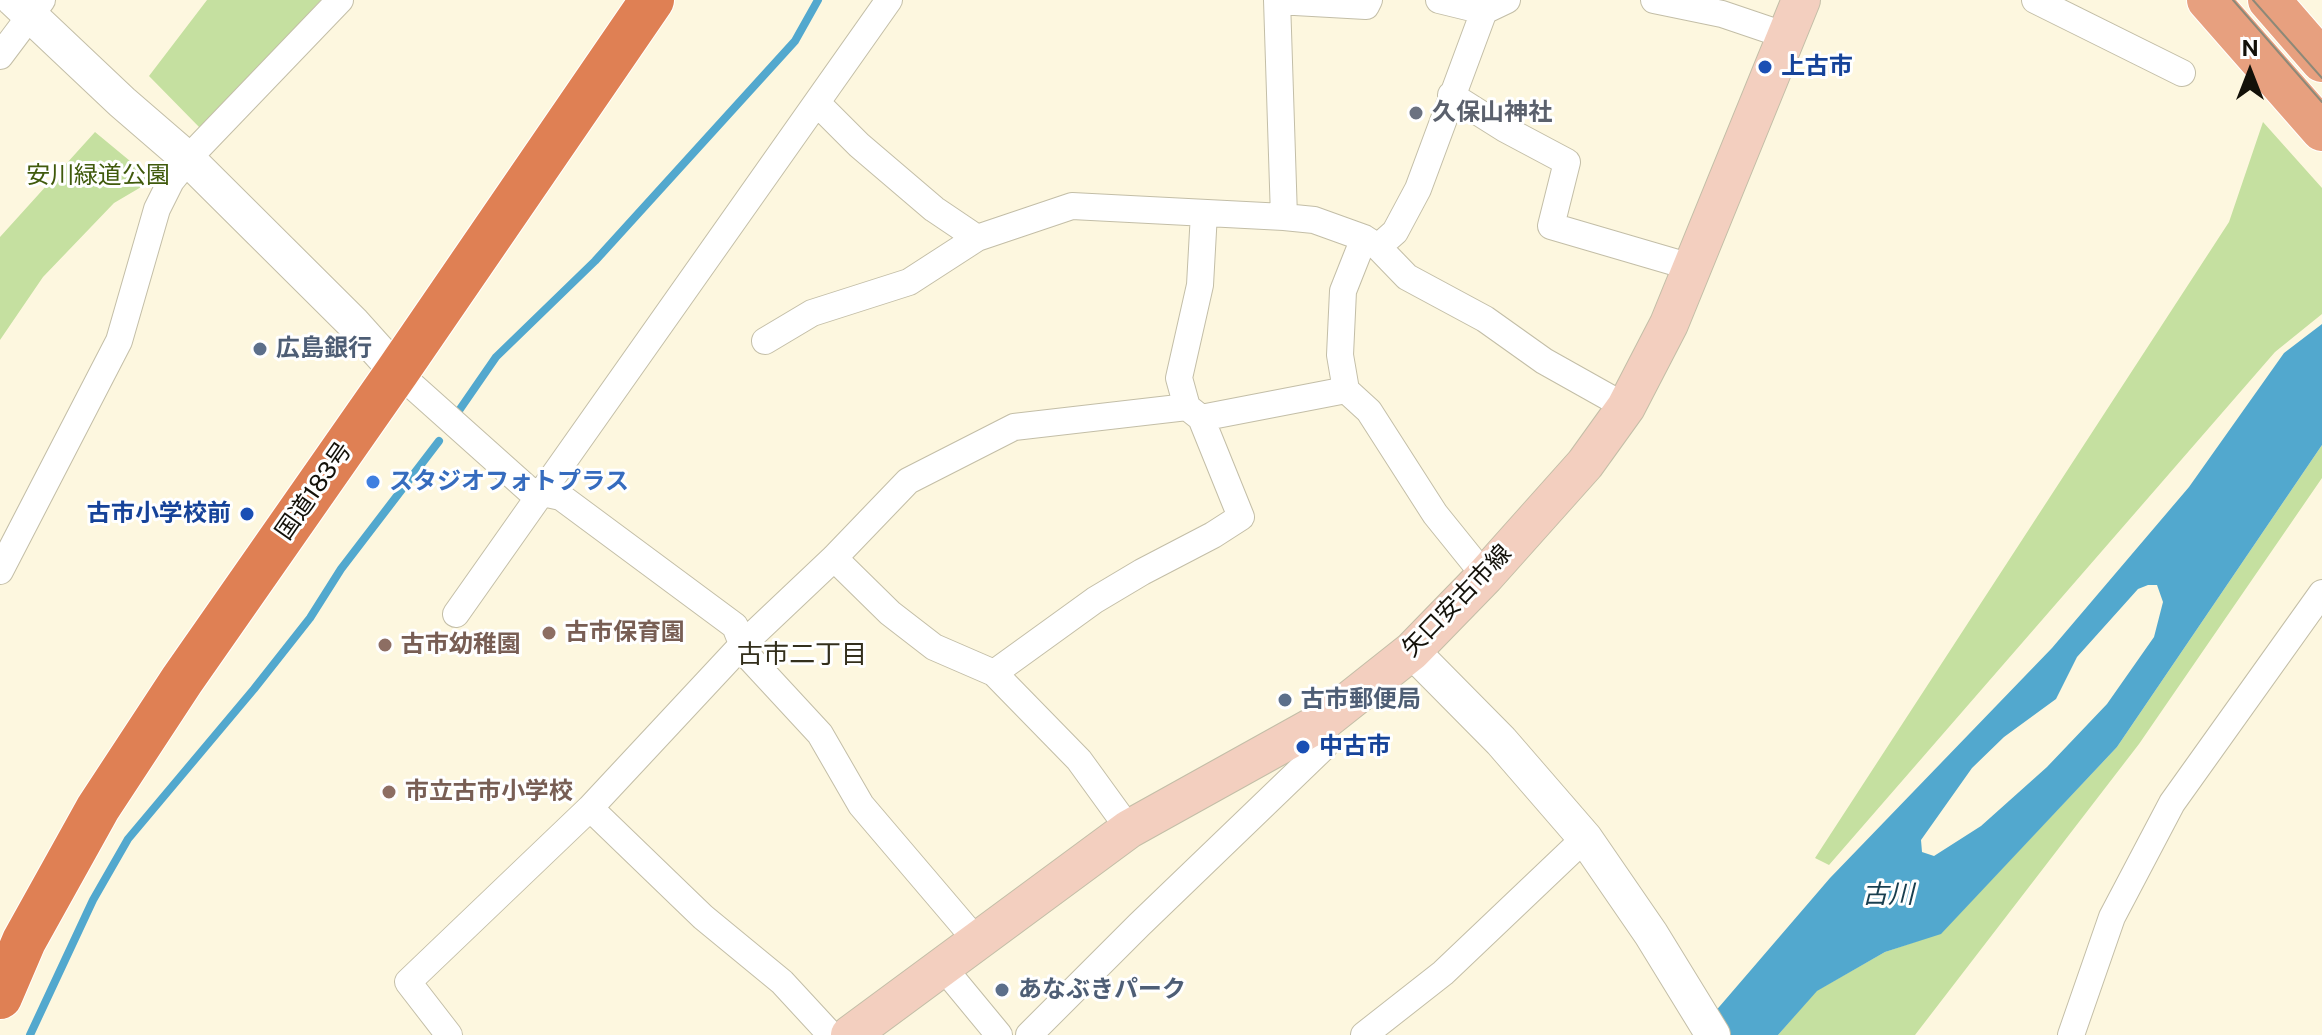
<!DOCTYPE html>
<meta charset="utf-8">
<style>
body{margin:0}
#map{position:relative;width:2322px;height:1035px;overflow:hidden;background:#fdf7df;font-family:"Public Sans",sans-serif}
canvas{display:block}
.north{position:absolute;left:2210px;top:32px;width:80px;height:80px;-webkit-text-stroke:6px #fff;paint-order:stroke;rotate:0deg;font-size:22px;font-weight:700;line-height:32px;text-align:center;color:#131109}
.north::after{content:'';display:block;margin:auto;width:28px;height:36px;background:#131109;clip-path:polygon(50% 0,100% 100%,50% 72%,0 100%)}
</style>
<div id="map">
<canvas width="2322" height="1035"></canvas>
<div class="north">N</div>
</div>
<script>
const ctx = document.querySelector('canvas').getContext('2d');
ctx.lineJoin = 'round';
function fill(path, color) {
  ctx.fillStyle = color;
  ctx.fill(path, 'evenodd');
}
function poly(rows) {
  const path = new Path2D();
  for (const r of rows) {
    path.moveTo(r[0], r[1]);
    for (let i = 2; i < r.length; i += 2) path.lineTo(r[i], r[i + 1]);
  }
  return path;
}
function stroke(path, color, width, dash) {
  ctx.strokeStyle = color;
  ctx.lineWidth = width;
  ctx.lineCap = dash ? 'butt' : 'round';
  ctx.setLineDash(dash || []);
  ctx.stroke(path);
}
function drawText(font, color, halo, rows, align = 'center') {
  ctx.font = font + ' "Public Sans","Noto Sans JP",sans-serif';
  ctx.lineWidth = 6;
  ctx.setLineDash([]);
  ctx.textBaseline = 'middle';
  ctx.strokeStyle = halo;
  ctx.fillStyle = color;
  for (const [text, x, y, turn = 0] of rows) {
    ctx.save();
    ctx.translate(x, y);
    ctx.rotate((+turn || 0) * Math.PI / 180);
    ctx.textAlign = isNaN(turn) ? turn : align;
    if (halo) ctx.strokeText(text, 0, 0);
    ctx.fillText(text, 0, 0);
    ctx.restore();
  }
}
const green = poly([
 [207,0,321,0,201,129,149,76],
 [2263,122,2322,188,2322,314,2275,352,1829,865,1815,858,2229,222],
 [95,132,153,180,114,203,43,277,0,340,0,237],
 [2322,445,2322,478,2139,744,1915,1035,1778,1035,1816,991,1885,952,1941,933,2117,747]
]);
const water = poly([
 [2322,324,2322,445,2117,747,1941,934,1885,952,1817,991,1778,1035,1695,1035,1830,878,2052,648,2189,487,2284,353],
 [2148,585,2157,585,2163,602,2154,637,2107,704,2047,767,1981,826,1934,856,1922,852,1921,840,1972,768,2004,737,2056,699,2077,657,2138,589]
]);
const stream = poly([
 [458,412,496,357,595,261,795,41,818,0],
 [30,1035,93,900,128,839,254,689,310,618,341,569,439,441]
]);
const minor = poly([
 [1277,0,1284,217],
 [1439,0,1484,11],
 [1654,0,1722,14,1787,36],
 [2035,0,2182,73],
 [1277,1,1366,6,1369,0],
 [0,56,42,0],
 [1451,95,1505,129,1567,162,1551,226,1691,267],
 [818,104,859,145,934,209,977,238],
 [1378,247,1395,232,1418,189,1484,11,1507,0],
 [765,341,812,313,909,282,977,238,1072,206,1284,217,1314,220,1364,238,1378,247,1407,277,1485,319,1544,361,1626,407],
 [397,372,529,490,561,497,735,626,746,654,820,734,861,805,976,940],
 [1346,390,1340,355,1343,291,1364,238],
 [1187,407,1179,378,1200,285,1204,213],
 [834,558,890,613,934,647,994,673,1079,760,1129,829],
 [0,571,119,341,157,209,171,181,197,149,340,0],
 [456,614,889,0],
 [994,673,1095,600,1142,572,1213,535,1241,517,1201,418],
 [590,808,703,917,782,982,831,1035],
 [942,966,999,1035],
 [449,1035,408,982,590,808,742,645,834,558,908,481,1014,427,1187,407,1201,418,1346,390,1369,411,1435,514,1485,576],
 [1029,1035,1139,925,1324,747,1325,720],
 [1364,1035,1443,973,1585,838],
 [2071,1035,2112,917,2172,803,2322,593]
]);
const tertiary = poly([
 [14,0,122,102,188,159,353,323,397,372],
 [1412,651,1501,741,1585,838,1651,934,1713,1035]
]);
const secondary = poly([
 [850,1035,1129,829,1325,720,1412,651,1485,576,1585,464,1626,407,1669,324,1801,0]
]);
const primary = poly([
 [2208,0,2322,130],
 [2269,0,2322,61]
]);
const trunk = poly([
 [0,997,24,941,98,808,182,680,397,372,652,0]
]);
const tram = poly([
 [2233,0,2322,102],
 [2253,0,2322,78]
]);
const markers = [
 [1765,67,8,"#1a4fb4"],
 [1416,113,8,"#6b7280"],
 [260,349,8,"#5c6f8a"],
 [373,482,8,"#3f7fe0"],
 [247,514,8,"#1a4fb4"],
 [549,633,8,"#8d6e63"],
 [385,645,8,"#8d6e63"],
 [1285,700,8,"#5c6f8a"],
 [1303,747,8,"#1a4fb4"],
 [389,792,8,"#8d6e63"],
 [1002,990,8,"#5c6f8a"]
];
const transitNames = [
 ["上古市",1781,67],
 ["古市小学校前",231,514,"right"],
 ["中古市",1319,747]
];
const worshipNames = [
 ["久保山神社",1432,113]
];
const parkNames = [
 ["安川緑道公園",98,176]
];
const serviceNames = [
 ["広島銀行",276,349],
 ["古市郵便局",1301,700],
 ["あなぶきパーク",1018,990]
];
const shopNames = [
 ["スタジオフォトプラス",389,482]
];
const streetNames = [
 ["国道183号",314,491,-55],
 ["矢口安古市線",1457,601,-46]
];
const educationNames = [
 ["古市保育園",565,633],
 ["古市幼稚園",401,645],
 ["市立古市小学校",405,792]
];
const neighbourhoodNames = [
 ["古市二丁目",802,655]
];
const waterNames = [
 ["古川",1888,895]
];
fill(green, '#c5e0a0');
fill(water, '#52a8ce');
stroke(stream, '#52a8ce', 8);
stroke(minor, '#c3bea7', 28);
stroke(tertiary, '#c3bea7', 36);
stroke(secondary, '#c3bea7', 40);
stroke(primary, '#fff', 44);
stroke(trunk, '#fff', 46);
stroke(minor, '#fff', 26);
stroke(tertiary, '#fff', 34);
stroke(secondary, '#f3cfbf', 38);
stroke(primary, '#e7a07f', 42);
stroke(trunk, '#df8054', 44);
stroke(tram, '#8d8978', 2);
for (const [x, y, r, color] of markers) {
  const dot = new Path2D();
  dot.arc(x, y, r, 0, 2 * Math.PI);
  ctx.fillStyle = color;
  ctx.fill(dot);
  stroke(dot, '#fff', 3);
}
drawText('bold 24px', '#164399', '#fff', transitNames, 'left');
drawText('bold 24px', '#5b616d', '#fff', worshipNames, 'left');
drawText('24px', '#405a0c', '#fff', parkNames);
drawText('bold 24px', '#4e5e75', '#fff', serviceNames, 'left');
drawText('bold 24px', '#366cbe', '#fff', shopNames, 'left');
drawText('24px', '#131109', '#fff', streetNames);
drawText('bold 24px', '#785e54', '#fff', educationNames, 'left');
drawText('26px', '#332f1c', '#fff', neighbourhoodNames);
drawText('italic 26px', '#183e4f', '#fff', waterNames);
</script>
